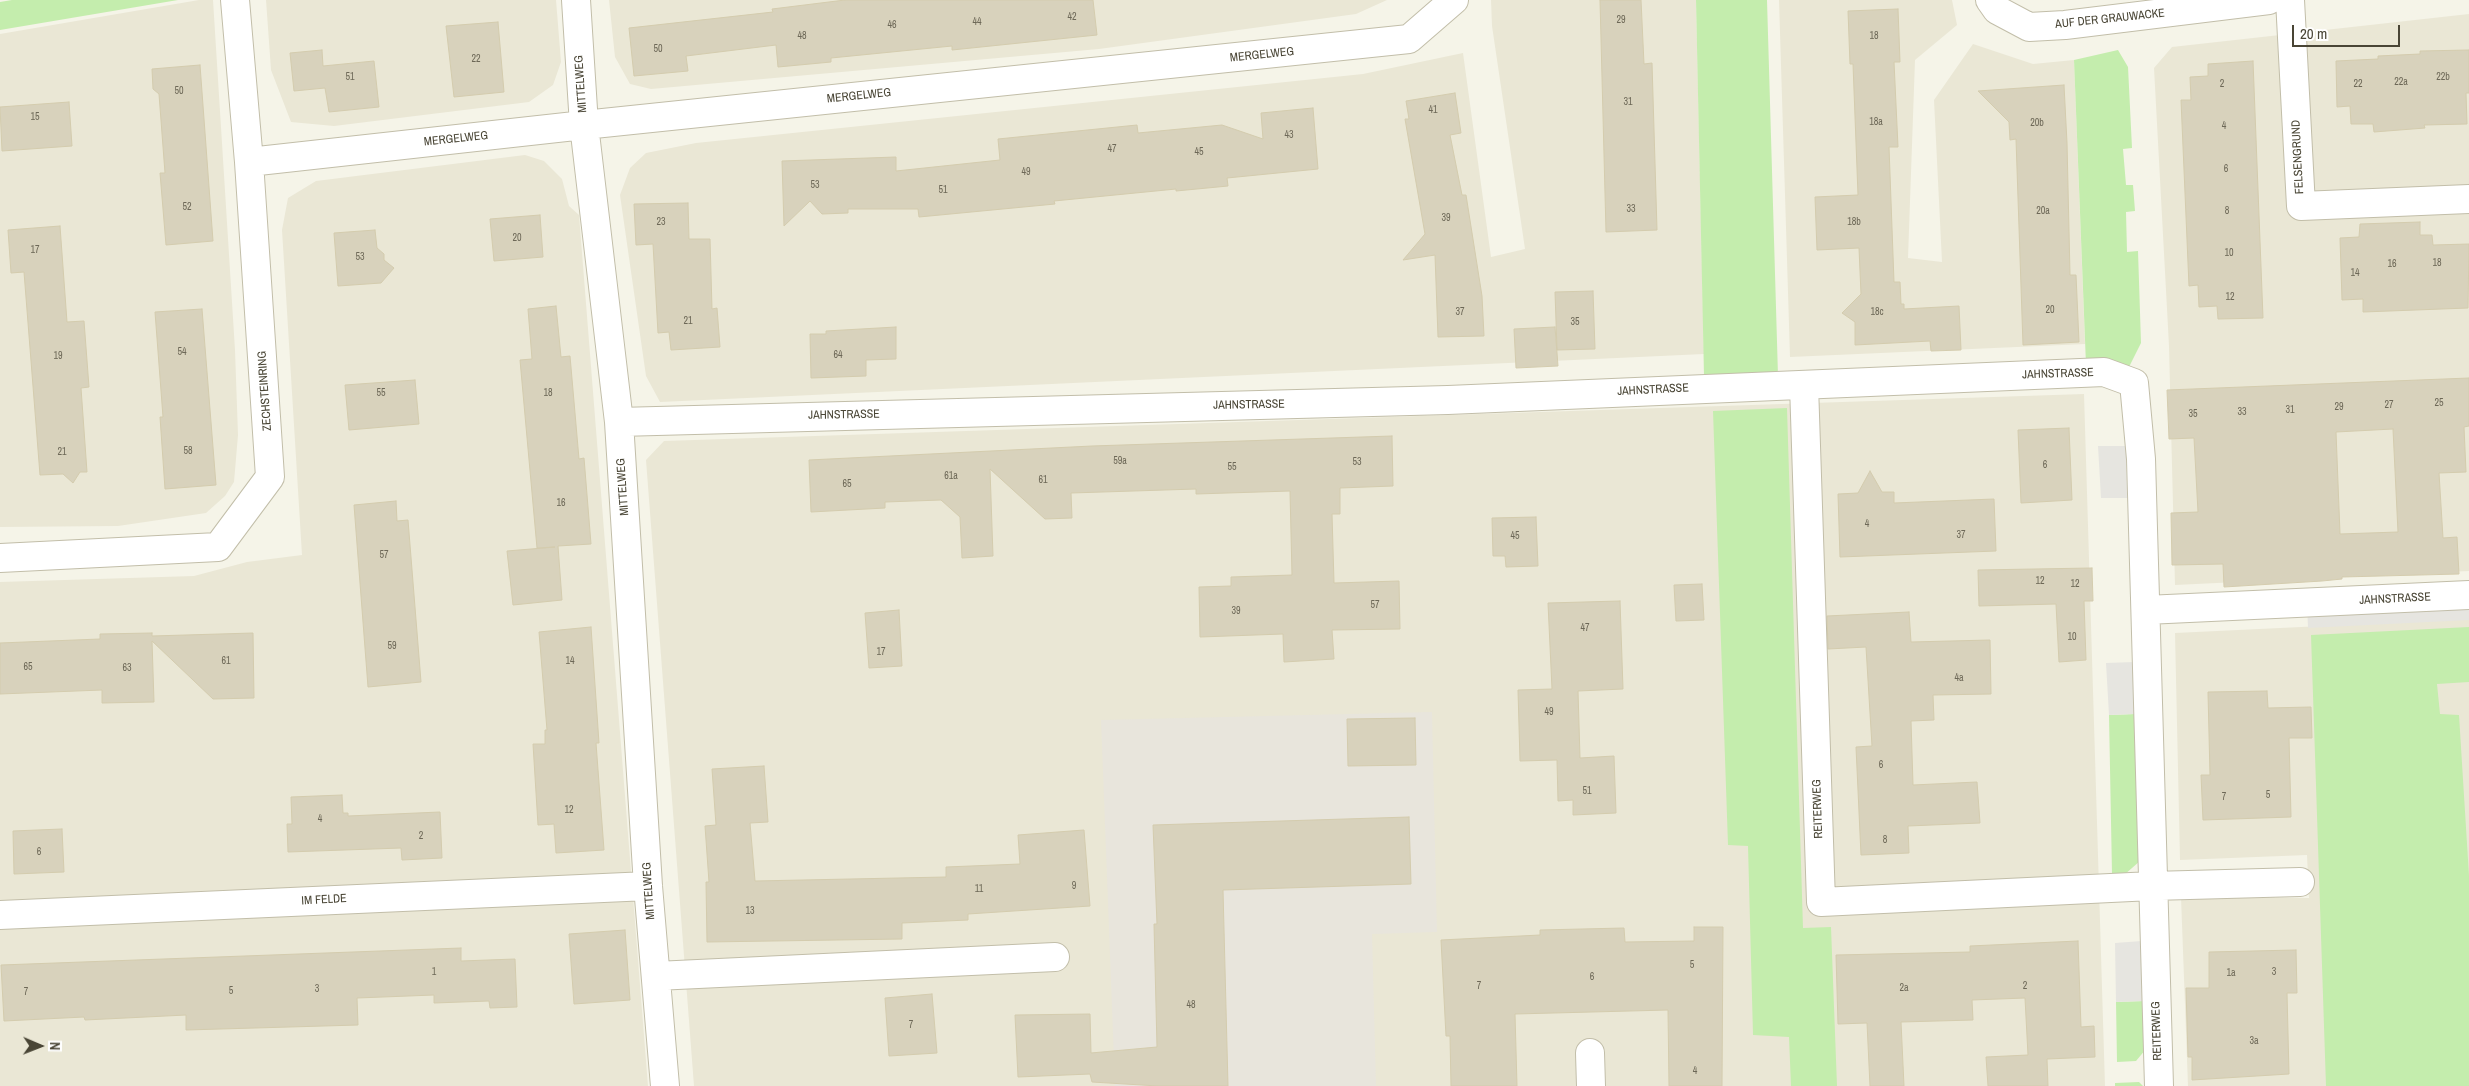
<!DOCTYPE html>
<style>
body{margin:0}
#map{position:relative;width:2469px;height:1086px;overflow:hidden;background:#f5f4e8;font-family:"Archivo Narrow",sans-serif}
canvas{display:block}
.north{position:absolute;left:15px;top:1021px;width:50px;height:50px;-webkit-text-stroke:4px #fff;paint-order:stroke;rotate:91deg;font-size:14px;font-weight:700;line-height:20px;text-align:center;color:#494535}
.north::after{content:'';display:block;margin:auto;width:18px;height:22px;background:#494535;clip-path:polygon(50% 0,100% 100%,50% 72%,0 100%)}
.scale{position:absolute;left:2292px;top:25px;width:108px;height:22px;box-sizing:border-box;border:2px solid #494535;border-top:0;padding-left:6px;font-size:15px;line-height:18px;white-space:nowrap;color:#494535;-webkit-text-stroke:4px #fff;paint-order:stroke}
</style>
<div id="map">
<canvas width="2469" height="1086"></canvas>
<div class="north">N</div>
<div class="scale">20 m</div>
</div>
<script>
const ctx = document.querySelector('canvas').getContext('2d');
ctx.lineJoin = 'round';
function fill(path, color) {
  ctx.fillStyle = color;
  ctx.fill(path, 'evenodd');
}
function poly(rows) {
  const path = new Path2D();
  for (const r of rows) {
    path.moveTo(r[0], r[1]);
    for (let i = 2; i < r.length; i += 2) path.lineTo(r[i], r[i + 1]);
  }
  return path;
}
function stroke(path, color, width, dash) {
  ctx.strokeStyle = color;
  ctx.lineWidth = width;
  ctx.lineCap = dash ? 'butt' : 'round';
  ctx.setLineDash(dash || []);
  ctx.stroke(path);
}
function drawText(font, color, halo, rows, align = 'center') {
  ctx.font = font + ' "Archivo Narrow",sans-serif';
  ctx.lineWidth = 5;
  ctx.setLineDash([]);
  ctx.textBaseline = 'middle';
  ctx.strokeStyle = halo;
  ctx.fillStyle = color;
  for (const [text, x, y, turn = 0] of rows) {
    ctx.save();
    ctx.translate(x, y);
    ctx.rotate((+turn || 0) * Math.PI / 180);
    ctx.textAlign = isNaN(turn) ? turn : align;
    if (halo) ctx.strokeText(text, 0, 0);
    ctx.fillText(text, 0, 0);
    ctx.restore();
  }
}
const residential = poly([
 [199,0,213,0,235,350,238,435,234,482,225,496,206,513,118,526,0,527,0,34],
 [266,0,556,0,561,62,553,85,529,102,334,126,291,122,271,70],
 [609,0,1387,0,1356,14,1099,49,651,89,630,84,615,57],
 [1491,0,1696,0,1704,354,660,402,646,376,620,195,630,168,646,153,696,143,1363,74,1463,53,1491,257,1525,249,1492,26],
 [1779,0,1952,0,1957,25,1915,60,1908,258,1942,262,1934,100,1973,44,2033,64,2074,60,2085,344,1790,357],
 [2469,14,2469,571,2175,585,2169,346,2154,68,2172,47],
 [525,155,544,161,562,179,569,206,579,215,648,1086,0,1086,0,582,194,576,247,562,302,555,282,230,288,198,316,181],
 [2084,394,2105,1086,694,1086,646,460,664,441],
 [2469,619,2469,1086,2188,1086,2181,897,2309,898,2307,855,2180,860,2175,633]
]);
const industrial = poly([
 [1432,712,1437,932,1372,934,1376,1086,1115,1086,1101,720]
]);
const green = poly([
 [12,0,178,0,0,30,0,2],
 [1696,0,1767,0,1778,376,1704,376],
 [2118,50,2128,67,2132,148,2123,149,2126,185,2133,185,2135,211,2126,212,2127,252,2138,251,2141,343,2127,371,2086,365,2074,60],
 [1787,408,1803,928,1831,927,1837,1086,1791,1086,1789,1037,1753,1035,1748,846,1728,845,1713,411],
 [2469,627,2469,682,2437,684,2440,714,2459,715,2469,876,2469,1086,2326,1086,2311,635],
 [2135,714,2140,861,2124,875,2112,874,2109,715],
 [2144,1001,2146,1049,2136,1061,2117,1062,2116,1002],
 [2139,1082,2143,1086,2115,1086,2115,1083]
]);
const parking = poly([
 [2098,446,2126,446,2127,498,2101,498],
 [2469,595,2469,620,2308,628,2307,603],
 [2134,662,2135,714,2109,715,2106,663],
 [2142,941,2144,1001,2116,1002,2115,943]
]);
const building = poly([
 [845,0,1093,0,1097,35,952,50,952,46,831,58,831,62,778,67,776,45,686,56,688,71,634,76,629,28,773,12,772,9,845,0],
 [1600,0,1641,0,1644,64,1652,63,1657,230,1606,232,1600,0],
 [1898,9,1900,62,1894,62,1898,147,1889,147,1894,282,1900,282,1901,304,1904,304,1904,309,1959,306,1961,350,1931,351,1930,341,1855,345,1855,322,1842,313,1861,294,1859,248,1817,250,1815,197,1858,195,1853,64,1850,64,1848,11,1898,9],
 [498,22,504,92,454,97,446,26,498,22],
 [322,50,323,66,374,61,379,107,329,112,325,88,294,91,290,53,322,50],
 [2469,50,2469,93,2466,93,2467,124,2424,125,2425,128,2374,132,2373,124,2351,124,2350,106,2337,107,2336,61,2378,59,2378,56,2420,54,2420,51,2469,50],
 [2253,61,2263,318,2218,319,2217,306,2199,307,2198,285,2189,286,2181,100,2191,100,2190,77,2208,76,2208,64,2253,61],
 [200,65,213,241,166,245,160,173,165,173,159,94,153,89,152,69,200,65],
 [2064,85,2067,143,2070,275,2076,275,2079,342,2023,345,2016,139,2010,140,2009,122,1978,91,2064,85],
 [1455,93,1461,133,1450,135,1462,195,1466,195,1482,296,1484,336,1438,337,1435,255,1403,260,1425,234,1405,119,1409,119,1406,101,1455,93],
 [69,102,72,146,2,151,0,107,69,102],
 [1313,108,1318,169,1227,178,1228,186,1176,191,1176,189,1054,201,1055,204,919,217,918,209,848,209,848,213,822,214,810,201,784,226,782,161,896,157,896,171,1000,160,998,139,1137,125,1138,133,1222,125,1263,139,1261,113,1313,108],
 [688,203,689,239,710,239,712,309,717,308,720,347,671,350,669,332,658,333,653,244,636,245,634,204,688,203],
 [540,215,543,257,494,261,490,219,540,215],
 [2420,222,2420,235,2432,235,2433,245,2469,244,2468,308,2363,312,2363,299,2342,300,2340,238,2359,237,2360,224,2420,222],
 [60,226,67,322,84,321,89,387,81,388,87,472,80,472,73,483,63,474,40,475,24,272,11,273,8,230,60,226],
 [375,230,377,248,384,254,384,260,394,268,381,283,338,286,334,233,375,230],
 [1593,291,1595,349,1557,350,1555,292,1593,291],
 [556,306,561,357,570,356,579,459,584,458,591,544,558,546,562,600,513,605,507,551,555,547,537,548,520,360,532,359,528,309,556,306],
 [202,309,216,485,165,489,160,417,163,417,155,312,202,309],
 [896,327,896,359,866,360,866,376,811,378,810,334,826,334,826,331,896,327],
 [1555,327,1558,366,1516,368,1514,329,1555,327],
 [2469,378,2469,426,2464,427,2466,472,2439,473,2443,538,2457,537,2459,574,2342,577,2342,579,2322,581,2224,587,2223,564,2172,565,2171,513,2198,512,2194,438,2169,439,2167,390,2469,378],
 [2393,429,2398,532,2340,534,2336,432,2393,429],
 [415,380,419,424,349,430,345,385,415,380],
 [2069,428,2072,500,2021,503,2018,430,2069,428],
 [1392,436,1393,486,1340,488,1340,514,1332,514,1334,583,1399,581,1400,629,1332,630,1334,659,1284,662,1283,634,1200,637,1199,587,1231,586,1231,577,1292,575,1290,491,1196,494,1196,489,1071,493,1072,518,1045,519,990,469,993,556,962,558,960,517,941,500,885,502,885,508,811,512,809,460,1092,446,1392,436],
 [1870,471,1882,492,1894,492,1894,503,1994,499,1996,551,1840,557,1838,494,1858,493,1870,471],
 [396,501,397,521,408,520,421,682,368,687,354,505,396,501],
 [1536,517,1538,566,1506,567,1505,556,1493,556,1492,518,1536,517],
 [2092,568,2093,601,2084,601,2086,660,2059,662,2056,604,1979,606,1978,570,2092,568],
 [1702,584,1704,620,1676,621,1674,585,1702,584],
 [1620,601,1623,689,1578,691,1580,758,1614,756,1616,813,1573,815,1573,800,1558,801,1557,760,1520,761,1518,690,1552,689,1548,603,1620,601],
 [899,610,902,666,869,668,865,613,899,610],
 [1909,612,1911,642,1990,640,1991,694,1933,695,1934,720,1911,721,1913,785,1977,782,1980,823,1908,826,1909,853,1861,855,1856,747,1872,746,1866,647,1828,649,1827,616,1909,612],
 [591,627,599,743,596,743,604,850,556,853,554,824,538,825,533,744,545,744,545,730,547,730,539,632,591,627],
 [152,633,152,636,253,633,254,698,213,699,152,641,154,702,102,703,102,690,0,694,0,643,100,639,100,634,152,633],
 [2267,691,2268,708,2311,707,2312,738,2289,738,2291,817,2203,820,2201,775,2210,775,2208,692,2267,691],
 [1415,718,1416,765,1348,766,1347,719,1415,718],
 [764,766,768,822,750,823,755,881,946,877,946,867,1020,864,1018,835,1084,830,1090,906,968,914,968,920,902,923,902,939,707,942,706,882,709,882,705,826,716,825,712,769,764,766],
 [342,795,343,813,348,813,348,816,440,812,442,858,402,860,401,848,288,852,287,824,292,824,291,797,342,795],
 [1409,817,1411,884,1223,890,1228,1086,1158,1086,1092,1082,1090,1074,1018,1077,1015,1015,1090,1014,1091,1053,1157,1047,1154,924,1157,924,1153,825,1409,817],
 [62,829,64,872,14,874,13,831,62,829],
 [1694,927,1723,927,1722,1086,1669,1086,1668,1010,1515,1014,1517,1086,1451,1086,1450,1036,1446,1036,1441,940,1540,935,1540,930,1624,928,1625,942,1694,941,1694,927],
 [625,930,630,1000,574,1004,569,934,625,930],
 [2078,941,2081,1027,2094,1026,2095,1057,2047,1059,2048,1086,1988,1086,1986,1057,2028,1055,2025,998,1972,1000,1973,1020,1901,1022,1904,1086,1870,1086,1867,1023,1838,1024,1836,955,1970,952,1970,946,2078,941],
 [461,948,461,961,515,959,517,1007,490,1008,489,1001,434,1003,434,995,357,998,358,1025,186,1030,186,1015,85,1020,84,1017,4,1021,1,965,461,948],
 [2296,950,2297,993,2287,993,2289,1074,2192,1080,2192,1057,2188,1057,2186,988,2209,988,2209,952,2296,950],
 [932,994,937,1053,889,1056,885,998,932,994]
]);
const minor = poly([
 [576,0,584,125,619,422,648,886,665,1086],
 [1990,0,1997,10,2029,27,2065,25,2269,0],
 [2290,0,2301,206,2469,199],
 [249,162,584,125,1409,39,1454,0],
 [1804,385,1821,902,2152,886,2300,882],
 [619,422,1448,400,2104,372,2134,383,2141,459,2159,1086],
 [0,558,218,547,270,477,249,162,235,0],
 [2146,610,2469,595],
 [0,915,648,886],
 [656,976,1055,957],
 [1590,1053,1591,1086]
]);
const numberNames = [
 ["42",1072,17],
 ["29",1621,20],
 ["44",977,22],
 ["46",892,25],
 ["48",802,36],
 ["18",1874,36],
 ["50",658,49],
 ["22",476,59],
 ["51",350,77],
 ["22b",2443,77],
 ["22a",2401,82],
 ["2",2222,84],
 ["22",2358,84],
 ["50",179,91],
 ["31",1628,102],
 ["41",1433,110],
 ["15",35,117],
 ["18a",1876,122],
 ["20b",2037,123],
 ["4",2224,126],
 ["43",1289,135],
 ["47",1112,149],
 ["45",1199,152],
 ["6",2226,169],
 ["49",1026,172],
 ["53",815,185],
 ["51",943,190],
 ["52",187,207],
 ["33",1631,209],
 ["20a",2043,211],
 ["8",2227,211],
 ["39",1446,218],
 ["23",661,222],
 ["18b",1854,222],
 ["20",517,238],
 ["17",35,250],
 ["10",2229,253],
 ["53",360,257],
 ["18",2437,263],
 ["16",2392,264],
 ["14",2355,273],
 ["12",2230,297],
 ["20",2050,310],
 ["37",1460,312],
 ["18c",1877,312],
 ["21",688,321],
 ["35",1575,322],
 ["54",182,352],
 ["64",838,355],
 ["19",58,356],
 ["55",381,393],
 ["18",548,393],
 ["25",2439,403],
 ["27",2389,405],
 ["29",2339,407],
 ["31",2290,410],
 ["33",2242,412],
 ["35",2193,414],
 ["58",188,451],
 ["21",62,452],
 ["59a",1120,461],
 ["53",1357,462],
 ["6",2045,465],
 ["55",1232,467],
 ["61a",951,476],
 ["61",1043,480],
 ["65",847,484],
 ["16",561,503],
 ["4",1867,524],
 ["37",1961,535],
 ["45",1515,536],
 ["57",384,555],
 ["12",2040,581],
 ["12",2075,584],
 ["57",1375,605],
 ["39",1236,611],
 ["47",1585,628],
 ["10",2072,637],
 ["59",392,646],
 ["17",881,652],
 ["61",226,661],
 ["14",570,661],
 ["65",28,667],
 ["63",127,668],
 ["4a",1959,678],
 ["49",1549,712],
 ["6",1881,765],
 ["51",1587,791],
 ["5",2268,795],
 ["7",2224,797],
 ["12",569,810],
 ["4",320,819],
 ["2",421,836],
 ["8",1885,840],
 ["6",39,852],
 ["9",1074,886],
 ["11",979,889],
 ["13",750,911],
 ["5",1692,965],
 ["1",434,972],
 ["3",2274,972],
 ["1a",2231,973],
 ["6",1592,977],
 ["7",1479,986],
 ["2",2025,986],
 ["2a",1904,988],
 ["3",317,989],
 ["5",231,991],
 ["7",26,992],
 ["48",1191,1005],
 ["7",911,1025],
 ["3a",2254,1041],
 ["4",1695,1071]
];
const streetNames = [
 ["AUF DER GRAUWACKE",2110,19,-6],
 ["MERGELWEG",1262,55,-6],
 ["MITTELWEG",581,84,-94],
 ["MERGELWEG",859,96,-6],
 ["MERGELWEG",456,139,-6],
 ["FELSENGRUND",2298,157,-93],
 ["JAHNSTRASSE",2058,374,-2],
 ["JAHNSTRASSE",1653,390,-3],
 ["ZECHSTEINRING",265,391,-94],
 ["JAHNSTRASSE",1249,405,-1],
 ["JAHNSTRASSE",844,415,-1],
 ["MITTELWEG",623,487,-94],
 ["JAHNSTRASSE",2395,599,-3],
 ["REITERWEG",1818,809,-92],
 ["MITTELWEG",649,891,-94],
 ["IM FELDE",324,900,-3],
 ["REITERWEG",2157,1031,-92]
];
fill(residential, '#eae7d5');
fill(industrial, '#e8e5dc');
fill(green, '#c4edad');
fill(parking, '#e6e5e0');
fill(building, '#d8d2bc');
stroke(building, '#d4ccae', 1);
stroke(minor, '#c2bea9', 30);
stroke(minor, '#fff', 28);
drawText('10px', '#6d6857', null, numberNames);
drawText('12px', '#494535', '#fff', streetNames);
</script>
